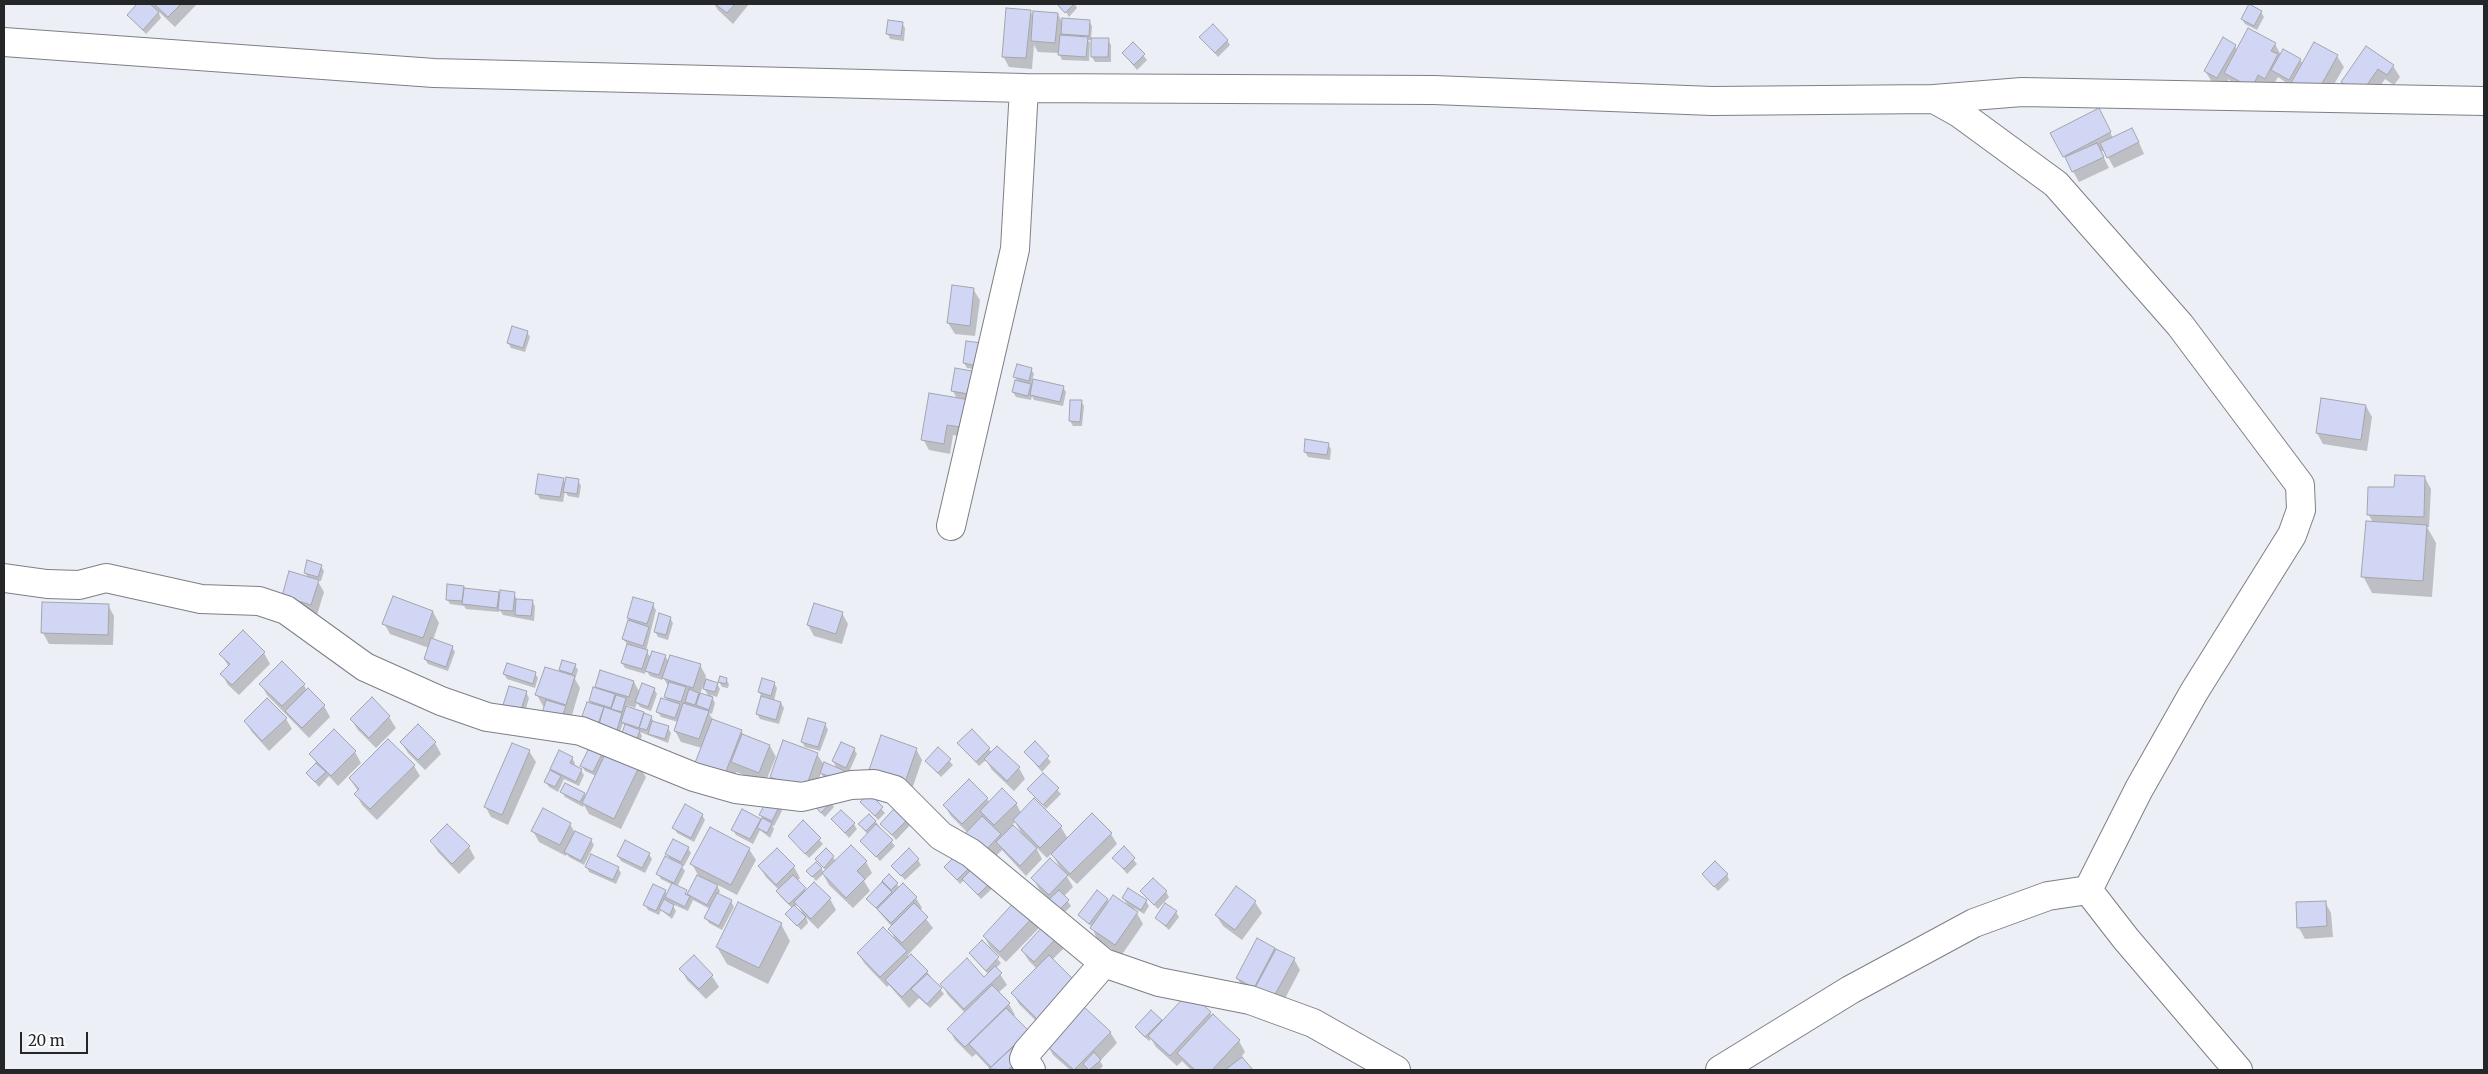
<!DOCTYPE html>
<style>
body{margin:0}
#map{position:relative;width:2488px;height:1074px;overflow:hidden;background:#edeff6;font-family:Merriweather,serif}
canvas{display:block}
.frame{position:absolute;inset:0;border:5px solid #252628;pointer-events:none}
.scale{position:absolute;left:20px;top:1032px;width:68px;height:22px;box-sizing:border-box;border:2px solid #252628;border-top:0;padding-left:6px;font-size:15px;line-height:18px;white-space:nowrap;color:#252628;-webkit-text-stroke:4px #fcfcfe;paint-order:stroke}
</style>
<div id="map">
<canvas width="2488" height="1074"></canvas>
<div class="frame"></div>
<div class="scale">20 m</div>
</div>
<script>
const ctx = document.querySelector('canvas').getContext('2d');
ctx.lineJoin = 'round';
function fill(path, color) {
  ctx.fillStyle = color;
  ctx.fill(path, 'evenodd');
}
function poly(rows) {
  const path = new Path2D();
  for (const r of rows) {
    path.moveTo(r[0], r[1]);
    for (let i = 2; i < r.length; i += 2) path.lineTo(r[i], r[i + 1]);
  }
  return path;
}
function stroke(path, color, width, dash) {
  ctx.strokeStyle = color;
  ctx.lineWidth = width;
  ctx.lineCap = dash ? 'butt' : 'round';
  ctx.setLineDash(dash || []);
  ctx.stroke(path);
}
const shadow = poly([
 [138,4,148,4,153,8,151,4,197,4,175,27,158,11,161,18,146,34,128,15],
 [714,4,749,4,733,24,718,10],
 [1057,4,1075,4,1077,8,1069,17,1063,7,1061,8,1062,10],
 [1030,11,1034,18,1058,14,1063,24,1089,21,1092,26,1091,39,1108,40,1111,45,1111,62,1095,62,1092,57,1093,40,1088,40,1090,43,1089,61,1062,60,1059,53,1038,52,1034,45,1032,69,1009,67,1003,56],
 [2261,12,2264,17,2257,30,2245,24,2242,19],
 [902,23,905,28,904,41,890,39,888,34],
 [1201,38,1227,40,1230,45,1218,57],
 [1133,43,1147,60,1137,70,1123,53],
 [2275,44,2281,55,2300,60,2303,64,2337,56,2344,67,2321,107,2278,77,2271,89,2232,84,2229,79,2223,88,2212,82,2205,71,2235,46,2237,50],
 [2366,47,2393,66,2400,77,2394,85,2385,79,2367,105,2349,93,2342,82],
 [2104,120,2113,138,2138,140,2144,154,2114,168,2104,150,2101,152,2109,168,2079,182,2052,134],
 [973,289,980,300,975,336,955,334,948,323],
 [527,332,530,337,525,352,511,348,508,343],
 [967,342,980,370,967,368,964,363],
 [1031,369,1034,374,1032,380,1063,387,1066,392,1063,406,1034,400,1032,396,1031,400,1016,397,1013,392,1018,382,1015,377],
 [977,373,972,439,953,435,950,454,929,450,923,439,957,399,953,391],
 [1081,401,1084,406,1082,426,1073,426,1070,421],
 [2366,406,2372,417,2367,451,2323,444,2317,433],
 [1328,444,1331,449,1330,460,1308,457,1305,452],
 [2425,478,2431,489,2429,527,2427,527,2436,543,2432,597,2372,593,2363,576,2373,522,2368,514,2395,489],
 [563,479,566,484,578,480,581,486,579,498,568,496,565,491,563,502,540,499,537,494],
 [321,566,324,571,321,581,317,580,324,592,317,615,289,607,308,578,305,572],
 [448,586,498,593,501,598,514,593,517,600,532,601,535,606,534,621,503,615,499,609,499,612,466,609,464,606,450,604,447,599],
 [108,605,114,616,113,645,49,644,43,633],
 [653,605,656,610,646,651,651,658,665,656,669,662,700,665,706,676,705,680,717,684,720,689,717,697,711,695,715,703,712,714,709,713,713,720,741,731,744,736,770,746,776,757,765,783,736,772,729,790,702,748,681,742,675,731,678,722,661,717,658,712,668,701,665,697,668,686,663,677,662,680,650,676,646,670,645,674,625,668,622,663,628,645,623,639,629,620,628,618],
 [703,686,709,697,700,694],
 [433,612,439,623,433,640,452,647,455,652,448,671,428,664,425,659,429,648,390,634,384,623],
 [842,613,848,624,842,644,814,636,808,625],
 [670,618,673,623,668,640,658,637,655,631],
 [264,653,270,664,239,695,228,685,222,674,229,667,221,654],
 [575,665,578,670,575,679,580,688,572,715,568,714,564,724,543,706,537,695,562,674,560,670],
 [535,673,538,678,535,688,507,679,504,674],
 [726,679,729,684,728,688,722,687,719,682],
 [634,682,640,693,654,689,657,694,651,711,640,707,637,703,635,708,626,705,626,707,651,717,654,722,668,728,671,733,668,743,640,732,642,736,637,748,623,723,618,738,584,727,592,705,590,701,598,690,596,687],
 [774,683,777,688,774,701,781,703,784,708,779,724,760,719,757,714,762,697,759,692],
 [261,684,304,685,307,691,324,706,330,717,309,738,267,695],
 [526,692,529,698,524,715,508,710,505,704],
 [372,699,389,717,396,728,376,748,358,730,351,719],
 [286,719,292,729,269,751,252,732,245,721],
 [825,724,828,730,820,751,805,747,802,742],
 [401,742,435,743,441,754,425,770,408,753],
 [1035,743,1051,762,1042,772,1025,752],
 [593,744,639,766,646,777,621,829,589,814,584,805,583,807,565,797,562,792,584,794,586,797,596,776,585,771,582,766],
 [959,744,989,749,992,753,1019,768,1025,779,1014,791,992,770,986,760,979,766],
 [854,749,857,754,849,772,843,770,847,777,824,778,821,773,812,800,778,788,771,777,817,754,824,765,837,769,833,761],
 [916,749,922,760,909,798,875,786],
 [938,749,953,765,941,777,926,761],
 [529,751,536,762,508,825,491,817,485,806],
 [355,752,361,763,338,786,329,776,319,787,307,773,317,764,311,754],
 [560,752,572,758,575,763,574,766,581,770,584,775,579,786,564,779,558,792,549,787,546,782],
 [414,766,420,776,377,820,362,805,356,794,358,791,350,779],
 [1043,775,1061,794,1046,809,1029,789],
 [869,795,885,813,878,820,862,802],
 [987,799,990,803,1016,803,1021,813,1061,827,1068,839,1111,834,1117,844,1077,884,1065,873,1073,887,1064,896,1071,906,1057,920,1050,900,1039,889,1033,878,1061,870,1052,853,1047,858,1035,846,1042,859,1026,876,1002,850,986,866,968,833,951,816,944,805],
 [1015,822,1022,834,1022,835,1012,825],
 [831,802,834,807,825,817,816,808],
 [779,806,782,811,774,826,772,825,774,829,770,838,760,830,753,844,736,835,733,830,760,819,761,822,763,819,761,815],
 [702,815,705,820,694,842,677,833,674,828],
 [917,818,896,840,882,824],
 [833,820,854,824,857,829,849,838],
 [875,821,895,846,880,861,862,841,868,835,860,825],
 [803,822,823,844,809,858,789,837],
 [570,824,575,833,591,840,594,845,584,865,569,857,567,854,566,856,539,842,533,831],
 [431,841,469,847,475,858,459,874,438,852],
 [688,848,691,853,684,866,680,864,685,871,677,887,688,895,698,875,692,864,749,849,756,860,737,895,716,884,720,891,718,895,731,901,734,907,722,930,709,923,706,918,710,909,693,900,688,911,672,904,676,911,672,919,661,910,659,915,648,910,645,905,665,891,667,895,673,885,661,879,658,874,671,861,667,854],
 [1124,848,1137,864,1127,874,1114,858],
 [826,850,836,861,866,862,872,873,864,881,870,891,853,908,829,885,823,874,816,881,808,871,821,868,824,873,826,871,817,859],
 [649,854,652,859,645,873,621,861,618,856],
 [918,860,921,865,905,880,893,866],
 [974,863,995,886,981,899,964,880,960,884,945,867],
 [759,866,794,867,800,878,797,881,806,891,830,899,836,910,818,929,806,917,808,923,801,930,787,914,792,908,780,896,779,890,766,877],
 [797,904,802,912,801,913,795,907],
 [587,867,618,868,621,873,616,884,589,872],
 [1727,874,1729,880,1718,891,1704,875],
 [889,876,900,888,916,898,922,908,920,911,933,928,908,955,909,957,911,955,927,972,944,994,930,1008,919,998,909,1008,889,985,887,987,865,964,858,953,896,941,890,929,892,927,868,899],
 [1236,888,1255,902,1262,913,1242,940,1223,926,1216,915],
 [1142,892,1166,892,1169,897,1158,909],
 [1123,898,1146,901,1149,906,1144,914,1134,908,1143,924,1121,956,1097,939,1092,927,1079,915,1107,900,1109,903,1129,907],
 [2325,902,2331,913,2333,937,2305,939,2299,928],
 [1176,912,1179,917,1169,930,1156,918],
 [1034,916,1041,926,1006,962,990,947,984,936],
 [1047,923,1066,946,1052,960,1046,1031,1019,1004,1013,993,1037,969,1029,961,1022,950],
 [781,924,790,941,768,984,727,964,717,947],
 [1258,940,1294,959,1300,970,1280,1008,1244,989,1237,978],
 [982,942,1001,963,996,968,1007,985,998,993,1009,1004,1015,1015,1013,1017,1028,1031,1016,1070,991,1070,976,1054,972,1057,955,1040,949,1029,965,1013,948,995,942,984,984,978,988,974,970,954],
 [694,957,712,976,719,987,706,999,687,980,681,969],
 [1189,993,1239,1041,1245,1052,1241,1057,1251,1070,1191,1070,1182,1061,1177,1066,1156,1047,1151,1039,1149,1041,1139,1032,1136,1027,1161,1021,1162,1023],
 [1110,1032,1117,1043,1100,1061,1103,1066,1099,1070,1070,1070,1053,1055,1047,1044]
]);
const building = poly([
 [137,4,150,4,159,12,143,30,127,15,137,4],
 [154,4,181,4,168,17,154,4],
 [715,4,735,4,727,13,715,4],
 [1057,4,1074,4,1065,13,1057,4],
 [2249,4,2262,11,2254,26,2241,19,2249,4],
 [1006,8,1031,10,1026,58,1002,57,1006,8],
 [1033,11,1058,13,1055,43,1031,41,1033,11],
 [1062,18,1090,20,1089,36,1061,34,1062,18],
 [888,20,903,22,901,36,886,34,888,20],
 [1213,24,1228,40,1215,53,1199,37,1213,24],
 [2248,28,2276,43,2271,51,2278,54,2265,79,2258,75,2252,88,2224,73,2248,28],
 [1060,35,1088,37,1086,57,1058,55,1060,35],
 [2223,37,2236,45,2217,78,2204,71,2223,37],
 [1091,38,1109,38,1108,57,1091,57,1091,38],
 [1133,42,1145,54,1134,65,1122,53,1133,42],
 [2314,42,2338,55,2315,96,2291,83,2314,42],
 [2366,46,2394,65,2387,75,2378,69,2360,95,2341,82,2366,46],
 [2283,49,2301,59,2289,80,2271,70,2283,49],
 [2099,108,2111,132,2063,157,2050,133,2099,108],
 [2132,128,2139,142,2107,158,2100,143,2132,128],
 [2097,143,2104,157,2072,172,2065,157,2097,143],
 [952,285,974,288,970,326,947,323,952,285],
 [512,326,528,331,523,348,507,343,512,326],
 [966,341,982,343,978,366,963,363,966,341],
 [1017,364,1032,368,1029,381,1013,377,1017,364],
 [955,368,978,372,974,395,951,391,955,368],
 [1033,379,1064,386,1060,402,1030,395,1033,379],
 [1015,380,1031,384,1028,396,1012,392,1015,380],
 [929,393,970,400,966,428,947,425,944,444,921,440,929,393],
 [2321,398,2366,405,2361,440,2316,433,2321,398],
 [1070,400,1082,400,1080,422,1069,421,1070,400],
 [1305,439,1329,443,1327,455,1304,452,1305,439],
 [538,474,564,478,560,497,535,494,538,474],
 [2395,475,2425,476,2424,517,2367,515,2368,487,2394,487,2395,475],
 [566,477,579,479,577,494,563,492,566,477],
 [2366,521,2427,525,2423,581,2361,577,2366,521],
 [307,560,322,565,318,577,304,573,307,560],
 [289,571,319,580,311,605,282,596,289,571],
 [447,584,464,586,462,601,446,600,447,584],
 [464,588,499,592,497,608,462,604,464,588],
 [500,590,515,592,513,611,498,610,500,590],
 [393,596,433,611,423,638,382,624,393,596],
 [633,597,654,603,647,624,627,618,633,597],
 [516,599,533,600,531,616,515,615,516,599],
 [42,602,109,604,108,635,41,633,42,602],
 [814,603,843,612,836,634,807,625,814,603],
 [659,613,671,617,666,635,654,632,659,613],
 [628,620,649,627,643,646,622,639,628,620],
 [243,630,265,652,232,685,220,674,230,664,219,654,243,630],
 [431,638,453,646,446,667,424,659,431,638],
 [627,644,648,650,642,669,621,663,627,644],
 [652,651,666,655,659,675,645,671,652,651],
 [670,655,701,664,693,688,662,678,670,655],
 [562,660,576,664,572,674,559,670,562,660],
 [282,661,305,684,282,706,259,684,282,661],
 [507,663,536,672,533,684,503,674,507,663],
 [545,667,575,676,566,705,535,695,545,667],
 [600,670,634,681,629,697,595,687,600,670],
 [720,676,727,678,726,684,718,682,720,676],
 [762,678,775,682,771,696,758,692,762,678],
 [706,679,718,683,715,692,703,689,706,679],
 [669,682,686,687,681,702,664,697,669,682],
 [642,683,655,688,648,707,635,702,642,683],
 [509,686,527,691,521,710,503,705,509,686],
 [593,687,615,694,611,708,589,701,593,687],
 [308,688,325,705,302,728,285,711,308,688],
 [689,689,699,693,695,705,685,702,689,689],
 [700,693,713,697,709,710,696,705,700,693],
 [616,695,626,698,622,712,611,709,616,695],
 [761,696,781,702,776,720,756,714,761,696],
 [372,697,390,716,369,738,350,719,372,697],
 [267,698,287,718,262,741,244,721,267,698],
 [661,698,680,704,675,718,656,712,661,698],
 [546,700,566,706,561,720,542,713,546,700],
 [587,702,604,707,597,727,580,722,587,702],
 [683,703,709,711,699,739,674,731,683,703],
 [626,706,644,712,639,728,621,722,626,706],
 [604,707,622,713,616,733,598,728,604,707],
 [644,713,652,716,647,730,639,728,644,713],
 [808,718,826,723,818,747,801,742,808,718],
 [712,719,742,730,723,779,693,768,712,719],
 [652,721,669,726,665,739,648,734,652,721],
 [418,724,436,742,418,760,400,742,418,724],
 [625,724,640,730,635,744,620,739,625,724],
 [334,729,356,751,331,776,309,754,334,729],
 [972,729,990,748,976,762,957,743,972,729],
 [742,734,770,745,759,773,731,762,742,734],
 [881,735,917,748,903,788,867,776,881,735],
 [388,739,415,765,370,809,354,794,359,789,349,778,388,739],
 [783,740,818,753,805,790,770,777,783,740],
 [1035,741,1049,756,1039,767,1024,752,1035,741],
 [592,742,605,748,593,772,580,766,592,742],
 [841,742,855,748,846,768,832,761,841,742],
 [512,743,530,750,502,815,484,807,512,743],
 [997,746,1020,767,1007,781,984,759,997,746],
 [938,747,951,759,938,773,925,761,938,747],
 [559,750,573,757,570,763,582,769,576,782,550,769,559,750],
 [607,750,640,765,614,819,582,803,607,750],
 [824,762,845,771,841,781,820,773,824,762],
 [316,763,326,772,315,782,306,773,316,763],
 [550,770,561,776,555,787,544,782,550,770],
 [1043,773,1059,788,1043,805,1027,789,1043,773],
 [969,779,988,798,962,824,943,805,969,779],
 [565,783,585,793,580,802,560,792,565,783],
 [1002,788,1017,803,994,825,980,811,1002,788],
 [869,793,883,807,875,816,860,802,869,793],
 [768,798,780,805,772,821,759,815,768,798],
 [1034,798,1062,826,1040,848,1013,820,1034,798],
 [902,800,915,812,892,835,880,824,902,800],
 [832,801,821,813,811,802,832,801],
 [685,804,703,814,691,838,672,828,685,804],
 [543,808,571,823,560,845,531,831,543,808],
 [742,809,761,819,750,839,731,830,742,809],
 [841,810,855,823,845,833,831,819,841,810],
 [1092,813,1112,833,1070,874,1051,854,1092,813],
 [869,814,876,821,866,831,858,824,869,814],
 [982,816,1001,834,980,856,961,838,982,816],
 [762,818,772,823,767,833,757,828,762,818],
 [803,820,821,838,805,854,788,836,803,820],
 [447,824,470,846,452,864,430,841,447,824],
 [876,824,893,840,876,857,860,841,876,824],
 [1013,825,1037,848,1020,866,996,842,1013,825],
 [710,827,750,848,731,885,690,864,710,827],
 [575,831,592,839,581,861,564,852,575,831],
 [673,839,689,847,681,862,665,854,673,839],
 [625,840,650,853,642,868,617,856,625,840],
 [851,845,867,861,857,871,865,879,846,898,822,873,851,845],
 [1124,846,1135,858,1124,869,1112,858,1124,846],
 [777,848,795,866,776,885,758,866,777,848],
 [826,848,834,856,824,868,815,859,826,848],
 [909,848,919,859,901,876,891,866,909,848],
 [962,849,975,862,957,880,944,867,962,849],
 [591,854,619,867,613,880,585,867,591,854],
 [665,856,683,865,674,883,656,874,665,856],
 [1050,858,1068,875,1049,895,1031,878,1050,858],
 [1715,861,1728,874,1714,887,1702,874,1715,861],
 [816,862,822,868,812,877,806,871,816,862],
 [977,864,993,880,978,895,962,879,977,864],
 [889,874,898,883,891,890,882,881,889,874],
 [697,875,718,885,707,905,687,894,697,875],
 [793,875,806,888,789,904,776,891,793,875],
 [1153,878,1167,891,1154,905,1140,891,1153,878],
 [814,882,831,898,811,919,794,902,814,882],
 [882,882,892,892,876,908,866,899,882,882],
 [672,883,687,890,685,894,690,896,685,907,665,897,672,883],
 [903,883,917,897,891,923,877,909,903,883],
 [653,884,666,890,656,911,643,905,653,884],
 [1236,886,1256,901,1235,930,1215,915,1236,886],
 [1128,888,1147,900,1141,910,1122,898,1128,888],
 [1059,890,1069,900,1053,916,1043,905,1059,890],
 [1097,890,1108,899,1089,924,1078,915,1097,890],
 [717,893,732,900,719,926,704,918,717,893],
 [1113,895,1138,912,1115,945,1090,928,1113,895],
 [1018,898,1035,915,1000,952,983,936,1018,898],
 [664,899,674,905,670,915,659,909,664,899],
 [2326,901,2327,926,2297,928,2296,902,2326,901],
 [738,902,782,923,759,968,716,947,738,902],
 [914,903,928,917,902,943,888,929,914,903],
 [1165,903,1177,911,1166,926,1155,918,1165,903],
 [794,905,806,917,797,926,785,914,794,905],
 [1047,922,1060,934,1034,962,1021,950,1047,922],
 [883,927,907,951,880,977,857,953,883,927],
 [1257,938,1275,948,1254,988,1236,978,1257,938],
 [982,940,999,957,986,971,969,953,982,940],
 [1276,949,1295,958,1273,998,1255,988,1276,949],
 [911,954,928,971,902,997,885,980,911,954],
 [694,955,713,975,699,989,679,969,694,955],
 [1049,955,1077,983,1039,1021,1011,993,1049,955],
 [967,958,984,977,995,966,1002,973,964,1009,940,984,967,958],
 [927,974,942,988,927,1004,911,989,927,974],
 [992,985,1010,1003,965,1047,947,1029,992,985],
 [1189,992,1211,1012,1170,1056,1148,1036,1189,992],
 [1082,1005,1111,1032,1074,1070,1045,1044,1082,1005],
 [1006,1008,1029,1031,991,1067,969,1044,1006,1008],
 [1151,1010,1162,1020,1145,1037,1135,1027,1151,1010],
 [1213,1014,1240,1040,1212,1070,1195,1070,1177,1053,1213,1014],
 [1013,1047,1022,1056,1008,1070,989,1069,1013,1047],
 [1094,1052,1101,1060,1089,1070,1083,1064,1094,1052],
 [1242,1057,1253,1070,1225,1070,1242,1057]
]);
const minor = poly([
 [4,42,434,73,1024,88,1434,90,1712,101,1934,99,1959,113,2056,184,2180,325,2300,485,2301,510,2292,535,2194,692,2139,789,2088,890,2126,939,2238,1070],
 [1934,99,2022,92,2484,101],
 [951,526,1015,249,1024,88],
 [4,578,47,584,79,585,106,578,201,599,259,601,286,610,365,667,441,701,487,717,581,731,694,777,736,789,802,797,851,785,874,784,895,790,941,836,971,853,1104,963,1159,982,1250,1000,1313,1023,1396,1070],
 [1031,1070,1024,1059,1027,1052,1104,963],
 [1720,1070,1850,990,1974,923,2048,896,2088,890]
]);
fill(shadow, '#0003');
fill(building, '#d1d6f4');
stroke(building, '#a4a5ac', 1);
stroke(minor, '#7e7f86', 30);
stroke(minor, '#fff', 28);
</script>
